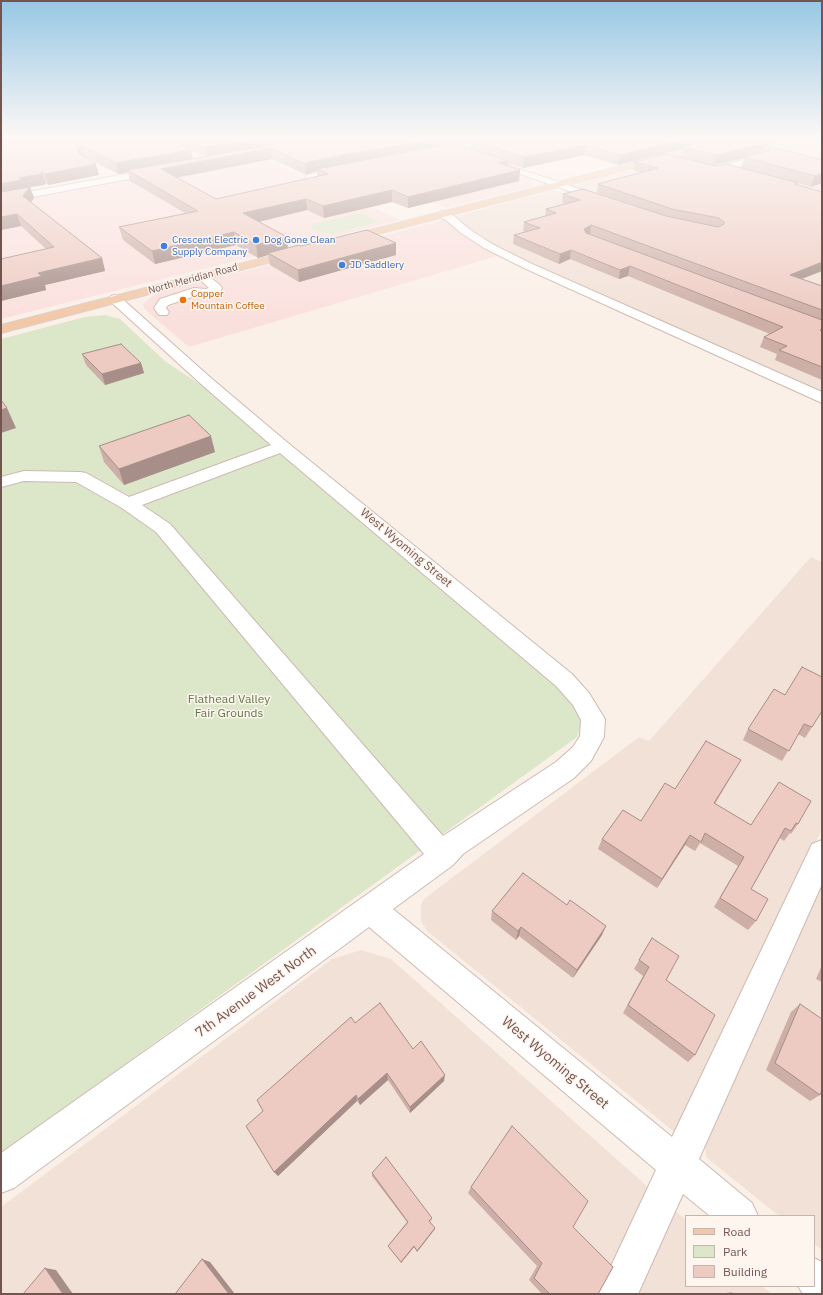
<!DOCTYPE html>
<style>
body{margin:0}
#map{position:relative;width:823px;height:1295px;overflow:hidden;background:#fbf0e8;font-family:"IBM Plex Sans",sans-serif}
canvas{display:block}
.frame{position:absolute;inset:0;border:2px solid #73544e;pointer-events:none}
.legend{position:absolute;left:685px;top:1215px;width:130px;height:72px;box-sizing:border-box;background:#fef5ef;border:1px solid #c6b5af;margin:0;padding:5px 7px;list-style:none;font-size:12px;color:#73544e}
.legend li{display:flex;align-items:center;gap:8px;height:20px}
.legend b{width:20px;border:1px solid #c6b5af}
</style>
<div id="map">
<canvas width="823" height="1295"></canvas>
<div class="frame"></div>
<ul class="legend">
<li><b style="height:5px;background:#f3c8a7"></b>Road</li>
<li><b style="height:11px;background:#dbe7c8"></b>Park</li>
<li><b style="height:11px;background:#eecbc2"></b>Building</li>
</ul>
</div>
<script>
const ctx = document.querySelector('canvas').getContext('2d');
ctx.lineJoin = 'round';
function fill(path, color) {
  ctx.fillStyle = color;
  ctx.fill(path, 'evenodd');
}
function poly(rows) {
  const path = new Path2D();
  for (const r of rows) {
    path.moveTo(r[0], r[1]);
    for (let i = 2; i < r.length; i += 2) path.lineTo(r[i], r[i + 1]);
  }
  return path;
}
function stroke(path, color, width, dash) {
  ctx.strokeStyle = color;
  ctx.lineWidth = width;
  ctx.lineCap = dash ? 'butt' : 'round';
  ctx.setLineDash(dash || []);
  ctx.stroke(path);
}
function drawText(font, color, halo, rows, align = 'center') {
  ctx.font = font + ' "IBM Plex Sans",sans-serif';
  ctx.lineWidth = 3;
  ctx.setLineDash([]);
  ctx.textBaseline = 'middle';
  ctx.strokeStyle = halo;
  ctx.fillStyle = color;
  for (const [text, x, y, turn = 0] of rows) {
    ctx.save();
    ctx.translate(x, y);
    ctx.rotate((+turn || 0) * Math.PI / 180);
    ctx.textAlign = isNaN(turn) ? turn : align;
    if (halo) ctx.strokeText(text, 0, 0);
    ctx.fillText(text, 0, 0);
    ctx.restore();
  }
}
const residential = poly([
 [724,145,822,169,822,392,432,223,550,191,563,192,574,184],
 [811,557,822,562,822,829,686,1124,673,1131,427,931,421,921,421,905,424,899,639,737,649,741],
 [822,880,822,1250,814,1244,814,1216,779,1216,706,1157,705,1142],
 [361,950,391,959,648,1187,597,1294,1,1294,1,1207,332,959],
 [668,1205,686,1220,686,1286,762,1286,772,1294,628,1294]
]);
const commercial = poly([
 [749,139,822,139,822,169],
 [253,154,401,220,1,319,1,197],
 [514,174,533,180,534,186,447,208,381,181],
 [432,223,504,254,189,347,151,315,144,308,143,304,151,297,159,293]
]);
const green = poly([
 [356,214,364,214,379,222,332,234,320,232,310,226,315,223],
 [105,315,120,319,166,362,207,389,560,689,577,708,582,722,577,737,1,1154,1,339,85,317]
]);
const minor = poly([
 [419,139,429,139,607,198,609,200,607,202,601,202,419,139],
 [172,144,178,144,210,162,209,164,203,164,172,148,172,144],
 [762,155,766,158,765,160,725,171,721,168,722,166,762,155],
 [346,166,350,169,349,171,310,180,306,177,307,175,346,166],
 [158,168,162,171,161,173,1,203,1,197,158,168],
 [441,211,454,216,469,229,492,244,532,264,822,392,822,403,524,268,484,248,461,233,446,220,437,216,436,214,441,211],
 [202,273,206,274,220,285,222,288,220,291,213,296,195,296,168,305,166,308,169,312,167,315,159,315,154,308,160,299,194,288,206,289,209,288,196,276,198,274,202,273],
 [115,295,119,296,211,378,288,443,572,674,589,693,605,719,604,737,591,761,574,778,463,854,453,865,393,909,672,1137,812,844,822,840,822,884,699,1159,752,1203,758,1216,710,1216,683,1194,638,1294,598,1294,656,1170,369,927,14,1188,1,1193,1,1153,424,854,156,532,122,508,76,482,24,481,1,487,1,477,24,471,80,472,86,473,129,497,271,445,201,384,111,302,109,299,111,296,115,295],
 [280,453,556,686,573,705,581,720,580,736,573,747,556,762,443,836,170,524,142,505,280,453],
 [814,1258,822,1262,822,1294,803,1294,798,1286,814,1286,814,1258]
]);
const major = poly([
 [726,139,738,139,737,141,347,242,343,243,338,240,339,238,726,139],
 [298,249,303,252,302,254,1,333,1,325,298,249]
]);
const wall = poly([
 [1,139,773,139,771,147,822,160,822,183,811,187,798,183,798,185,822,271,801,279,822,286,822,380,775,360,777,354,760,347,764,337,770,334,628,276,619,279,570,259,559,264,513,244,514,235,526,232,523,231,524,222,545,216,546,209,566,204,562,202,563,194,670,217,597,193,598,184,642,173,633,170,634,162,680,157,682,149,618,165,584,155,523,168,508,163,508,166,520,170,519,181,408,208,392,202,324,218,307,210,259,222,288,248,301,246,396,243,396,255,299,282,270,265,268,255,258,258,236,245,155,264,123,240,119,227,185,213,130,181,128,172,118,174,85,157,84,157,99,175,48,185,46,183,44,185,30,187,34,198,31,202,102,258,105,271,45,285,46,290,1,301,46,249,21,226,1,230],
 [440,141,451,144,440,146],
 [471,143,471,148,460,145],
 [191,150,205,156,193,159],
 [744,158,741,168,716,166,686,159,714,165],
 [272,159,306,175,310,173,317,171,317,177,216,199,177,178],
 [82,354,141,363,144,373,105,385,86,365],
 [99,446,215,452,124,485,104,462],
 [785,695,812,727,805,738,798,734,782,761,743,740,748,729],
 [735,770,715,804,751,825,779,782,798,824,791,834,790,833,784,841,780,838,751,889,756,921,748,930,714,907,738,866,700,843,695,851,685,845,657,888,598,849,602,839,641,821,675,789],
 [492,911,602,935,573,978,519,936,516,940,491,920],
 [652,938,666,980,695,1055,688,1062,623,1013,643,976,634,969],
 [822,965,822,982,816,979],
 [800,1004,820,1095,810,1101,766,1070,791,1012],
 [355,1023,413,1049,444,1081,410,1113,388,1080,360,1105,357,1101,278,1176,274,1172,263,1111],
 [372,1173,432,1219,430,1222,435,1229,417,1252,414,1247,401,1263,388,1246,407,1222,372,1176],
 [471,1187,573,1227,598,1294,542,1294,529,1280,537,1266,468,1193],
 [732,1292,734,1294,719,1294]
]);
const shadedWall = poly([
 [266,139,302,139,276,148,207,157,205,147],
 [441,139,440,148,317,169,317,171,310,173,306,175,305,164,309,162,348,154],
 [456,139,494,139,471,140,471,143,456,145],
 [685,139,722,139,682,147,682,149,618,165,620,155],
 [766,143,762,154,744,157,744,158,714,165,717,155],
 [586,145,584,155,523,168,524,157],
 [82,146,85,157,81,158,78,153,78,148],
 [271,148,272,159,163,180,161,169],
 [191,150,193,160,127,170,128,172,118,174,116,163],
 [508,161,508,172,499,163],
 [96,164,99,175,48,185,45,174],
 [520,170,519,181,408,208,408,197],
 [42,172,46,183,44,185,30,187,34,198,27,207,1,196,1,184,19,178],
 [822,174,822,183,811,187,815,176],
 [392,190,392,202,324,218,323,206],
 [306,199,307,210,245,225,243,213],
 [17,214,21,226,1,230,1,217],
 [591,225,590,235,583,239,584,229],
 [234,232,236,245,155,264,152,251],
 [287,237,288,250,268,253,268,255,258,258,256,245],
 [396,243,396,255,299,282,298,270],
 [571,250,570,259,559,264,560,254],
 [102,258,105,271,45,285,46,290,1,301,1,286,38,273],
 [822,262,822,271,786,285,790,275],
 [630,266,628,276,619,279,620,270],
 [141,363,144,373,105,385,102,374],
 [7,408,16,428,1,433,1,410],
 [211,436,215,452,124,485,119,469],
 [690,835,685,845,657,888,662,879],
 [606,926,602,935,573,978,577,970],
 [521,927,519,936,516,940,518,931],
 [387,1073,388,1080,360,1105,358,1099],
 [445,1075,444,1081,410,1113,410,1107],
 [356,1095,357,1101,278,1176,274,1172],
 [435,1228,435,1229,417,1252,417,1251],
 [414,1246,414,1247,401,1263,401,1262],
 [202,1259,210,1262,235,1294,229,1294],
 [45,1268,56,1270,73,1294,63,1294]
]);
const building = poly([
 [1,139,169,139,191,150,116,163,82,146,78,148,78,153,96,164,45,174,42,172,41,174,19,178,22,180,1,184,1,139],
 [187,139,266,139,205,147,187,139],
 [294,139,439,139,348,154,309,162,305,164,271,148,161,169,216,199,328,174,317,169,455,143,508,161,499,163,520,170,408,197,392,190,323,206,306,199,243,213,287,237,256,245,234,232,152,251,119,227,198,211,127,170,277,144,294,139],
 [479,139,685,139,620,155,586,145,524,157,471,140,479,139],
 [716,139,773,139,771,147,822,160,822,174,815,176,744,157,769,151,770,147,766,143,717,155,682,147,716,139],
 [665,154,716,166,727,164,798,183,795,184,822,192,822,262,790,275,822,286,822,310,591,225,584,229,586,233,822,320,822,329,820,330,822,331,822,367,779,350,787,346,764,337,783,327,630,266,620,270,571,250,560,254,514,235,540,228,524,222,556,213,546,209,580,200,563,194,583,189,666,216,718,227,724,224,724,222,719,218,672,209,598,184,658,168,634,162,665,154],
 [30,187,23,196,102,258,38,273,42,276,1,286,1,259,54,247,17,214,1,217,1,192,30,187],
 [367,230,396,243,298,270,268,253,299,245,301,246,367,230],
 [121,344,141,363,102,374,82,354,121,344],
 [1,400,7,408,1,410,1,400],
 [189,415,211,436,119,469,99,446,189,415],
 [802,667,822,677,822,711,812,727,804,724,789,751,748,729,774,689,785,695,802,667],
 [706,741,741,760,714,803,751,825,779,782,811,801,798,824,796,823,791,831,785,828,751,889,768,899,756,921,720,898,744,857,705,833,701,842,690,835,662,879,602,839,623,810,641,821,665,783,675,789,706,741],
 [523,873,567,905,570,900,606,926,577,970,521,927,518,931,492,911,523,873],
 [652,938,679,956,666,980,715,1015,695,1055,628,1005,649,967,639,960,652,938],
 [380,1003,413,1049,421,1041,445,1075,410,1107,387,1073,358,1099,356,1095,274,1172,246,1126,263,1111,257,1100,351,1017,355,1023,380,1003],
 [800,1004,822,1019,822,1090,820,1095,775,1063,800,1004],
 [512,1126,588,1201,573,1227,613,1267,598,1294,550,1294,534,1278,542,1263,471,1187,512,1126],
 [386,1157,432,1218,429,1221,435,1228,417,1251,414,1246,401,1262,388,1246,408,1222,372,1173,386,1157],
 [202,1259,229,1294,175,1294,202,1259],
 [45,1268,63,1294,23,1294,45,1268]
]);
const markers = [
 [256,240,4,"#3f7fe0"],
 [164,246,4,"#3f7fe0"],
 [342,265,4,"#3f7fe0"],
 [183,300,4,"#e8710a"]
];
const farShopnames = [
 ["Crescent Electric",172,240],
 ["Supply Company",172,252],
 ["Dog Gone Clean",264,240],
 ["JD Saddlery",350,265]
];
const farStreetnames = [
 ["North Meridian Road",193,279,-15]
];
const farFoodnames = [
 ["Copper",191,294],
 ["Mountain Coffee",191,306]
];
const streetNames = [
 ["West Wyoming Street",406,548,40]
];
const parkNames = [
 ["Flathead Valley",229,700],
 ["Fair Grounds",229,714]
];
const nearStreetnames = [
 ["7th Avenue West North",256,992,-36],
 ["West Wyoming Street",555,1063,40]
];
fill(residential, '#f2e1d7');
fill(commercial, '#fae0dd');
fill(green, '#dbe7c8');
stroke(minor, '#ceb9b2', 2);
stroke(major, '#d8cfcd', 2);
fill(minor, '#fff');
fill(major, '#f3c8a7');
fill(wall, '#cdafa7');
fill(shadedWall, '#a78e88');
fill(building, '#eecbc2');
stroke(building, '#a78e88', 1);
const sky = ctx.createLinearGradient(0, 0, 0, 320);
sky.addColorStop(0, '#97c7e5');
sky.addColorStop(0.43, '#fdf8f5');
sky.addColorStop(1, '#fdf8f500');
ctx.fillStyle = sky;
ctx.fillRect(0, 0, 823, 320);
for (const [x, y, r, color] of markers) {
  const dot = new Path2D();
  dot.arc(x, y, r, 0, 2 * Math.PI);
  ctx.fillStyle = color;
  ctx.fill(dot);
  stroke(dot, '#fef5ef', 1.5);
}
drawText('10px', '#366cbe', '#fef5ef', farShopnames, 'left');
drawText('10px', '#73544e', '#fef5ef', farStreetnames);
drawText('10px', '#c56008', '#fef5ef', farFoodnames, 'left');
drawText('12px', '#73544e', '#fef5ef', streetNames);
drawText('12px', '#5f7847', '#fef5ef', parkNames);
drawText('14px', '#73544e', '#fef5ef', nearStreetnames);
</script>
